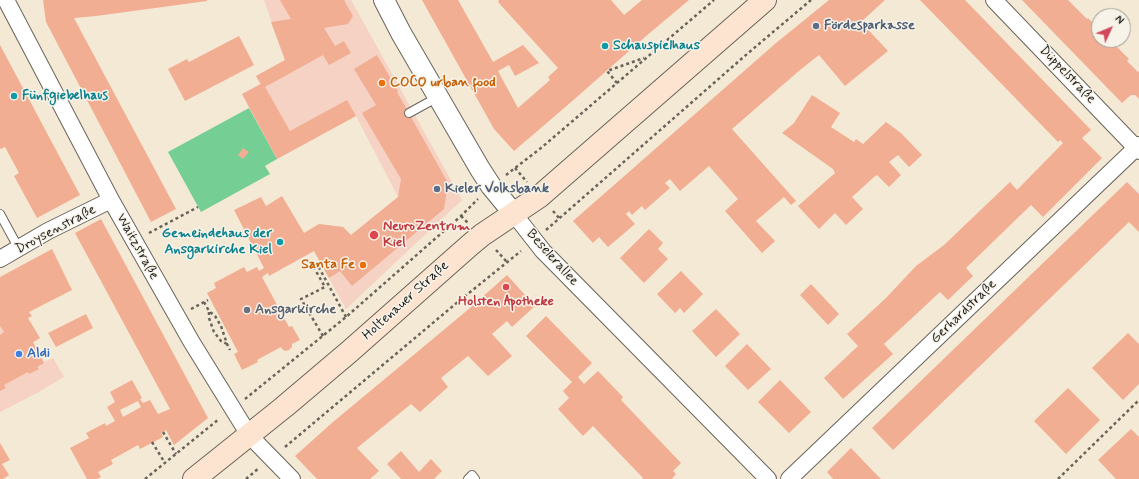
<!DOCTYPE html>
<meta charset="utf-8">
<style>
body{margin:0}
#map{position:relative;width:1139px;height:479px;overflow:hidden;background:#f4e9d4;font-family:Mynerve,sans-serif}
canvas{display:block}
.north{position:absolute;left:1091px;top:8px;width:40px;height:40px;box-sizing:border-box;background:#f7f3e8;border:1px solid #9f9d96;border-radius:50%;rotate:46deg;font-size:11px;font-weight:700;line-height:16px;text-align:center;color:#1c1c1c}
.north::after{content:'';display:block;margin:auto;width:14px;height:18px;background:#d1495b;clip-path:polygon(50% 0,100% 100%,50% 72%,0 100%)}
</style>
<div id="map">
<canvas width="1139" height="479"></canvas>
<div class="north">N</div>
</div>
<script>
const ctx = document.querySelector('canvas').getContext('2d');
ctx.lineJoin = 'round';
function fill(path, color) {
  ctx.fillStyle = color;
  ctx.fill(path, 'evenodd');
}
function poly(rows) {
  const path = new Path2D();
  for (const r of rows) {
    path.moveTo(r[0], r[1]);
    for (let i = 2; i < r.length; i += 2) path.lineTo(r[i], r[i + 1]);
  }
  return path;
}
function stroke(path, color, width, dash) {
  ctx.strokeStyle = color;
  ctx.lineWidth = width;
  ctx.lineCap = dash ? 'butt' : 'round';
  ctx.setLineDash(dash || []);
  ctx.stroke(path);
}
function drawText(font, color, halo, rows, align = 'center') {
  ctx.font = font + ' Mynerve,sans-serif';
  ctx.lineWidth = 3;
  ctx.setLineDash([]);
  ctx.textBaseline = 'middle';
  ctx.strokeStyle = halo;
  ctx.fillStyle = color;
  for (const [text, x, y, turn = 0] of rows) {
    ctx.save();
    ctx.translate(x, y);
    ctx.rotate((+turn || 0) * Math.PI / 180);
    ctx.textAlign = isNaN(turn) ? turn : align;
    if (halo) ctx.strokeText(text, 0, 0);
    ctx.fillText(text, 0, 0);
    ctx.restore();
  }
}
const built = poly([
 [264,0,351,0,462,200,346,309,304,233,319,224,343,227,351,235,398,197,356,116,277,159,242,94,260,84,256,76,285,60],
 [0,326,11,344,35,330,40,338,33,343,44,362,53,358,64,377,37,393,0,412]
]);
const green = poly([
 [249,108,277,159,265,166,270,174,201,212,168,152]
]);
const building = poly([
 [43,0,207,0,207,1,96,16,74,18,176,209,151,222,46,22],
 [280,0,344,0,353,16,348,24,324,28,335,46,344,41,351,53,329,65,323,55,265,87,290,131,347,100,356,116,277,159,242,94,261,84,256,76,285,60,271,22,291,19],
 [422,0,458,0,493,62,523,45,539,63,515,76,509,65,498,71,518,108,550,80,548,77,558,68,498,2,499,0,611,0,624,15,642,0,689,0,645,37,570,103,514,151,494,129],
 [829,0,885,0,861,22,888,51,845,86,819,55,800,70,732,129,796,201,791,205,784,197,756,221,775,241,762,253,725,211,738,199,709,166,680,191,670,179,665,183,670,188,645,210,642,206,632,215,629,211,626,214,635,224,608,247,599,237,593,243,573,221,776,43],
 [920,0,965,0,1091,130,1082,138,1102,158,1043,217,1031,205,966,268,973,276,948,300,940,292,884,344,893,354,843,399,824,378,858,346,847,334,886,298,916,266,944,245,1010,182,1017,190,1063,143,1060,140,1058,142],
 [1022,0,1068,0,1087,19,1088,18,1099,29,1099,40,1110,40,1129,59,1127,61,1138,72,1139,71,1139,99,1135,95,1131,95,1122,103],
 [239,36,254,65,185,101,168,69,187,59,189,62],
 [0,45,80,195,37,218,14,176,19,173,5,147,1,149,0,148],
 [377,55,398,91,397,92,448,183,444,209,352,286,340,271,329,278,314,251,269,276,268,273,262,277,289,327,292,326,300,340,292,344,292,347,289,350,285,351,282,349,281,347,257,360,258,362,242,370,234,354,238,352,207,293,216,288,214,283,244,267,247,272,257,267,259,271,264,268,234,210,261,197,266,206,282,196,304,233,319,224,343,227,351,235,398,197,401,179,362,113,376,105,354,69],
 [812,95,840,113,831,127,854,142,856,139,863,144,886,122,901,133,922,155,909,167,898,155,889,162,901,175,889,187,877,175,874,177,852,197,863,209,846,225,835,213,819,229,798,206,835,173,833,169,782,133,794,123],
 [243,148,249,152,243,159,238,155],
 [1127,182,1139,194,1139,232,1129,222,893,450,872,428],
 [101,219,208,418,174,445,166,430,161,433,163,437,140,449,138,445,111,460,113,464,98,472,101,477,97,479,87,479,70,448,89,438,86,433,105,423,106,426,115,421,107,407,115,402,110,392,132,380,142,398,140,399,143,403,150,400,158,414,170,409,75,233],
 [138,401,141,407,123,417,120,410],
 [649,229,663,243,658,249,668,259,644,283,620,258],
 [52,249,72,290,29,312,32,316,28,318,40,338,33,342,44,363,37,367,39,369,29,374,28,372,4,385,6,388,0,391,0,335,4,332,0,326,0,277],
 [681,271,703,294,684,313,680,308,675,313,657,294],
 [507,275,535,306,512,327,507,321,492,334,512,356,488,376,468,356,441,378,448,387,420,412,411,404,357,448,379,471,370,479,317,479,295,456,333,422,470,308],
 [811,284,839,314,828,325,800,295],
 [716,309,740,334,716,357,692,331],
 [86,314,93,328,56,347,48,333],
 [546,316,592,363,578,377,584,384,598,371,623,397,621,400,681,463,673,471,676,474,672,479,642,479,643,478,593,426,583,436,558,409,569,398,563,391,572,382,526,336],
 [1128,333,1139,344,1139,384,1123,400,1092,368],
 [747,344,771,369,748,390,725,366],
 [780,380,811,412,789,433,758,402],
 [1068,388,1100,420,1066,454,1034,421],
 [1131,429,1139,437,1139,479,1116,479,1098,460],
 [0,443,10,460,2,464,9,475,3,479,0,479],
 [851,448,873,471,881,479,833,479,827,472],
 [401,451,419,472,431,459,442,471,434,479,401,479,387,464]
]);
const path = poly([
 [617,83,607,71,644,58],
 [515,168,527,182],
 [506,175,541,148,714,0],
 [553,211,559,218],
 [461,216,468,223],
 [546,230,747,54,811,0],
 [149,233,198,207],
 [496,250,507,262],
 [204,302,209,311,215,316,221,326,227,344,230,350],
 [191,309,208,300],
 [209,312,209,318,214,332,221,341,227,344],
 [323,336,301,299,325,287,313,266,317,264,346,317],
 [245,399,346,317,461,216,478,199],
 [163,432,176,454],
 [152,442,165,463],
 [285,447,459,301,521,251],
 [145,479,219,419],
 [246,479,259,468],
 [1058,479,1138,401]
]);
const service = poly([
 [409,113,438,97],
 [0,214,19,249],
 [468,479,472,475,475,479]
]);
const minor = poly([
 [6,0,111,200,191,341,249,435,292,479],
 [994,0,1139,151],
 [514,214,543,251,768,479],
 [0,259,48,231,111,200],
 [789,479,1139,145]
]);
const tertiary = poly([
 [384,0,401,33,480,169,491,186,514,214]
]);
const secondary = poly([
 [194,479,284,407,349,352,470,245,482,235,540,196,765,0]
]);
const markers = [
 [816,26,4,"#5c6f8a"],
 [605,46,4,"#0f9aa8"],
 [382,83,4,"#e8710a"],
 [14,96,4,"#0f9aa8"],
 [437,189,4,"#5c6f8a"],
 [374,235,5,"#e0444e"],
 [280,242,4,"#0f9aa8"],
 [363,265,4,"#e8710a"],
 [506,287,4,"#e0444e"],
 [247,310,4,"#6b7280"],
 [19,354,4,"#3f7fe0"]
];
const serviceNames = [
 ["Fördesparkasse",824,26],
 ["Kieler Volksbank",445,189]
];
const cultureNames = [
 ["Schauspielhaus",613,46],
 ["Fünfgiebelhaus",22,96],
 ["Gemeindehaus der",272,234,"right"],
 ["Ansgarkirche Kiel",272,250,"right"]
];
const streetNames = [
 ["Düppelstraße",1067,75,46],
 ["Droysenstraße",56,230,-28],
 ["Waitzstraße",137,247,61],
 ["Beselerallee",552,258,48],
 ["Holtenauer Straße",406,301,-42],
 ["Gerhardstraße",964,312,-44]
];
const foodNames = [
 ["COCO urban food",390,83],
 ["Santa Fe",355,265,"right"]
];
const healthNames = [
 ["NeuroZentrum",383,227],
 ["Kiel",383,243],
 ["Holsten Apotheke",506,302,"center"]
];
const worshipNames = [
 ["Ansgarkirche",255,310]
];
const shopNames = [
 ["Aldi",27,354]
];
fill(built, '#f5d2c3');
fill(green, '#75ce94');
fill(building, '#f2ae93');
stroke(service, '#68645c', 10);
stroke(minor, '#68645c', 18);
stroke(tertiary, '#68645c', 22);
stroke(secondary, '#68645c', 24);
stroke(path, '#68645c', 2.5, [3, 3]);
stroke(service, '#fff', 8);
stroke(minor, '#fff', 16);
stroke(tertiary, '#fff', 20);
stroke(secondary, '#fde4d0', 22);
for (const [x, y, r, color] of markers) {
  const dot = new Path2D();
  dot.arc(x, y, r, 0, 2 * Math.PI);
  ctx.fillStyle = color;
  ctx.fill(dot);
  stroke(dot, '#f7f3e8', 1.5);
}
drawText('bold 14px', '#4e5e75', '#f7f3e8', serviceNames, 'left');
drawText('bold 14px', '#0d838f', '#f7f3e8', cultureNames, 'left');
drawText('14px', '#1c1c1c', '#f7f3e8', streetNames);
drawText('bold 14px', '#c56008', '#f7f3e8', foodNames, 'left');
drawText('bold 14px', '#be3a42', '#f7f3e8', healthNames, 'left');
drawText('bold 14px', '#5b616d', '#f7f3e8', worshipNames, 'left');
drawText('bold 14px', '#366cbe', '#f7f3e8', shopNames, 'left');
</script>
